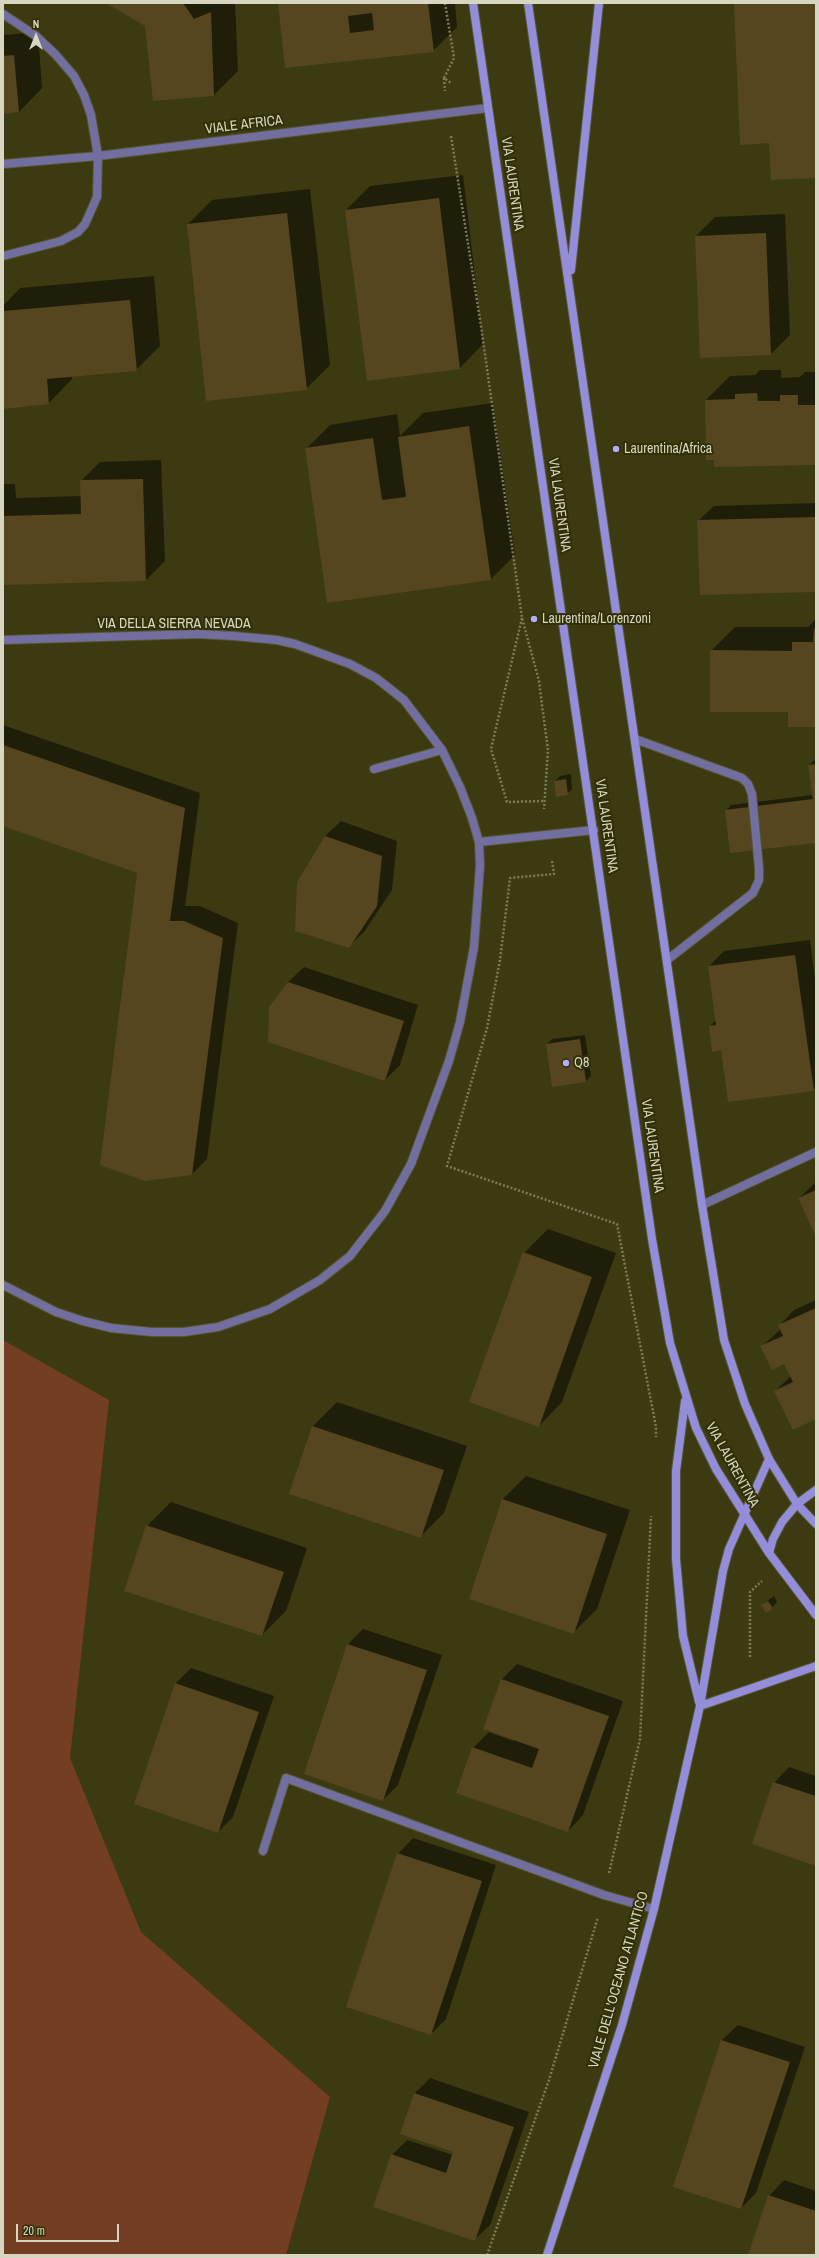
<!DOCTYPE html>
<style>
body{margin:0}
#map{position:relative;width:819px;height:2258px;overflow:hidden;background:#3b3a11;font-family:"Archivo Narrow",sans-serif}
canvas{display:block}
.frame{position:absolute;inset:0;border:4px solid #d7d7c1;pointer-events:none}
.north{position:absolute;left:16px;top:16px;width:40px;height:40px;-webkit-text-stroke:3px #312f05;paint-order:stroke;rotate:0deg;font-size:11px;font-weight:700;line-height:16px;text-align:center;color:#d7d7c1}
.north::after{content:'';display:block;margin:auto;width:14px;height:18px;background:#d7d7c1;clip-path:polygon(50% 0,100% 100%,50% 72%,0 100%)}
.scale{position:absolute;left:16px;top:2224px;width:103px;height:18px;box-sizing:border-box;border:2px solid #d7d7c1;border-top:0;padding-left:5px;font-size:12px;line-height:14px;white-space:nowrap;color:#d7d7c1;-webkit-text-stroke:3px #312f05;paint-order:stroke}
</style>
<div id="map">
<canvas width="819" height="2258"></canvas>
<div class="frame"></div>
<div class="north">N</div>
<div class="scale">20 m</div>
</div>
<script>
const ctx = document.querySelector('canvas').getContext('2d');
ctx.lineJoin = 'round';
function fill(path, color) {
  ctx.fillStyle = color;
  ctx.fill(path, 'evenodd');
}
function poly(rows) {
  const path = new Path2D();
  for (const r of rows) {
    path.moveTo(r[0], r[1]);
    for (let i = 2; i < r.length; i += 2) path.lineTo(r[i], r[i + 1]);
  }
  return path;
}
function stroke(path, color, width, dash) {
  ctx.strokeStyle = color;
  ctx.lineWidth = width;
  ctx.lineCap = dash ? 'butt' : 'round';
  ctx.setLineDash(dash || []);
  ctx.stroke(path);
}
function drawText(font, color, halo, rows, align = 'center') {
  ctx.font = font + ' "Archivo Narrow",sans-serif';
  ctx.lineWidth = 4;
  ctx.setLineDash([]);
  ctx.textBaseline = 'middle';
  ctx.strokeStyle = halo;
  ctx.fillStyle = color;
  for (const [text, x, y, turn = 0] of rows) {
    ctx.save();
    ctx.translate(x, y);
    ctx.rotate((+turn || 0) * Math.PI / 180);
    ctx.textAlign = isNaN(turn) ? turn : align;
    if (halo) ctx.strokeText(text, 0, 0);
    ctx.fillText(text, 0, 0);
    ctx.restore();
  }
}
const green = poly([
 [3,1340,109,1400,70,1758,141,1932,330,2097,286,2255,3,2255]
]);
const shadow = poly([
 [108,3,235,3,238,71,214,95,146,25],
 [279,3,455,3,457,27,433,51,286,67],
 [38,32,42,88,19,112,3,113,3,35],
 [463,175,483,344,460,368,346,210,370,186],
 [310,189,330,365,306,389,188,224,212,200],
 [785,214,790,335,771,354,696,236,715,217],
 [154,276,160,346,136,370,72,376,72,379,49,403,3,408,3,306,20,288],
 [760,370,781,370,781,378,800,377,805,372,816,372,816,464,707,459,706,400,730,376,755,375],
 [493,403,515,555,491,579,306,449,330,425,397,414,400,436,423,413],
 [161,460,165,561,146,580,3,584,3,484,15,484,16,498,81,496,81,481,100,462],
 [816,503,816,591,698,521,714,506],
 [816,619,816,726,789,711,711,651,735,627,808,627],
 [3,725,200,793,185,906,200,906,238,923,207,1159,192,1174,138,873,3,825],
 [816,759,816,842,726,811,731,805,813,795,809,765],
 [571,774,572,789,567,794,555,781,560,776],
 [341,821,397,841,392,890,364,932,348,947,325,836],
 [810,940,816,986,816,1087,813,1090,722,1049,710,1026,716,1020,709,966,724,951],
 [304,967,418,1005,400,1065,385,1080,288,982],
 [585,1035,591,1076,586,1081,547,1044,552,1039],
 [816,1182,816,1235,799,1198],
 [548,1229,616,1253,562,1402,539,1426,524,1253],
 [816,1300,816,1418,775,1391,791,1376,785,1363,762,1346,781,1329,779,1326,794,1310],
 [337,1402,467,1446,444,1513,420,1537,290,1493,313,1426],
 [526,1476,630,1510,597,1609,573,1633,502,1500],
 [171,1502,307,1548,286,1611,262,1635,147,1526],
 [774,1596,777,1602,772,1608,762,1605],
 [363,1629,442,1655,398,1785,383,1800,348,1644],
 [517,1664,623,1701,583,1815,568,1831,473,1748,489,1732,513,1741,502,1679],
 [191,1668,274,1696,233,1817,218,1832,176,1683],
 [789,1767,816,1776,816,1865,774,1783],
 [413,1838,496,1865,446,2019,431,2034,398,1854],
 [738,2025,805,2047,756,2193,741,2208,674,2186,722,2040],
 [430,2078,529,2112,490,2225,474,2240,392,2155,407,2140,453,2155,454,2151,401,2133,415,2093],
 [784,2180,816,2191,816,2255,749,2255,769,2196]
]);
const building = poly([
 [106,3,183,3,194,19,211,12,214,96,153,101,145,26],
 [278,3,428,3,434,52,285,68],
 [372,13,374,30,350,33,348,16],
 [734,3,816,3,816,178,771,180,769,143,740,145],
 [14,55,19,112,3,114,3,56],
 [439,198,460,369,367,381,345,210],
 [287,213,307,390,206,401,187,224],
 [766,233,771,355,700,358,695,236],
 [130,300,137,371,47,379,49,404,3,409,3,311],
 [757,393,758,401,780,401,780,395,798,395,798,405,816,405,816,465,714,467,714,460,706,460,705,400,735,399,735,394],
 [469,426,491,580,327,603,305,448,373,438,382,500,406,497,398,437],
 [143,479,146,581,3,585,3,516,81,514,80,480],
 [816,517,816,592,700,595,697,520],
 [814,629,816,629,816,727,788,727,788,712,710,712,710,650,792,651,792,642,813,642],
 [3,745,185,808,170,921,184,921,223,938,192,1175,145,1181,100,1165,137,873,3,826],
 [816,764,816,843,730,853,725,810,813,799,808,765],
 [566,779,568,795,556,797,554,781],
 [325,836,382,856,377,906,349,948,295,931,297,882],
 [795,955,814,1091,728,1102,721,1050,712,1052,709,1026,716,1025,708,966],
 [288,982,404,1021,385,1081,268,1042,269,1007],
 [580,1039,586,1082,552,1087,546,1044],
 [816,1190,816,1237,798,1198],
 [523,1252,592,1277,539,1427,469,1402],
 [816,1308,816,1419,793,1430,774,1391,793,1382,784,1364,772,1370,760,1346,783,1336,778,1325],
 [312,1426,444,1470,421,1538,289,1494],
 [502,1499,607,1534,574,1634,469,1599],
 [146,1525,284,1572,262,1636,124,1591],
 [768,1601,773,1608,766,1613,761,1605],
 [347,1644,427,1670,383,1801,304,1774],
 [501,1679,609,1716,568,1832,456,1793,472,1747,532,1768,539,1749,483,1729],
 [175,1683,259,1712,218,1833,134,1804],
 [773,1782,816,1796,816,1866,752,1844],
 [397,1853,482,1881,431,2035,346,2007],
 [721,2040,790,2062,741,2209,673,2187],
 [414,2093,514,2127,475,2241,373,2207,391,2154,446,2173,453,2152,400,2134],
 [768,2195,816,2211,816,2255,748,2255]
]);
const path = poly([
 [445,3,454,58,444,78,451,83],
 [444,78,445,91],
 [451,136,481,326,522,618,539,681,542,705,548,750,544,809],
 [522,618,491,749,507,802,543,801],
 [552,861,554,874,510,878,500,960,487,1028,447,1166,617,1224,656,1427,656,1437],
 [750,1657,750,1592,762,1581],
 [609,1873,640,1739,651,1516],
 [487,2255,549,2080,598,1917]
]);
const lane = poly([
 [635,739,742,778,748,784,752,794,759,868,759,880,753,893,667,960],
 [374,769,442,750]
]);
const street = poly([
 [3,14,36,36,56,55,74,76,84,95,91,115,98,156,97,197,85,224,78,232,61,241,3,256],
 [3,164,98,156,488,108],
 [3,640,198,634,234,636,277,640,295,644,350,664,376,678,404,700,442,750,460,787,472,818,479,842,480,866,474,947,460,1022,449,1061,411,1164,385,1211,350,1256,320,1280,270,1309,218,1327,184,1332,152,1332,111,1328,83,1321,56,1312,3,1285],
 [479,842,594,830],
 [702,1205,816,1152],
 [263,1851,286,1778,604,1895,654,1909]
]);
const secondary = poly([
 [473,3,652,1239,670,1343,696,1428,716,1469,769,1553,816,1615],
 [528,3,702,1205,724,1340,745,1404,769,1459,797,1504,816,1524],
 [571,270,599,3],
 [685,1401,676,1471,676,1559,683,1636,699,1702],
 [769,1553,773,1539,782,1522,797,1504,816,1490],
 [700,1706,816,1666],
 [547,2255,622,2025,654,1909,700,1706,723,1571,729,1549,769,1459]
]);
const markers = [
 [616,449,4,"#b2adf9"],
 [534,619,4,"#b2adf9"],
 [566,1063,4,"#b2adf9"]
];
const streetNames = [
 ["VIALE AFRICA",244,125,-7],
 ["VIA LAURENTINA",512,184,82],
 ["VIA LAURENTINA",559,505,82],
 ["VIA DELLA SIERRA NEVADA",174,624],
 ["VIA LAURENTINA",606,826,82],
 ["VIA LAURENTINA",652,1146,82],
 ["VIA LAURENTINA",732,1465,61],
 ["VIALE DELL'OCEANO ATLANTICO",619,1980,-74]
];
const poiNames = [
 ["Laurentina/Africa",624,449],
 ["Laurentina/Lorenzoni",542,619],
 ["Q8",574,1063]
];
fill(green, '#743e22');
fill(shadow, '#0007');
fill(building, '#55461f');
stroke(lane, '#575631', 10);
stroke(street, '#575631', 10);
stroke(secondary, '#575631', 10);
stroke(path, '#7d7c5b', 2.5, [2, 2]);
stroke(lane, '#726fa0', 8);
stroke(street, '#726fa0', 8);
stroke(secondary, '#938dda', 8);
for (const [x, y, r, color] of markers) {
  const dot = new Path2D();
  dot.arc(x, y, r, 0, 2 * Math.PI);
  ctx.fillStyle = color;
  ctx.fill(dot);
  stroke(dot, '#312f05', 1.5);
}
drawText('14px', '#d7d7c1', '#312f05', streetNames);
drawText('14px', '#d7d7c1', '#312f05', poiNames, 'left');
</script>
